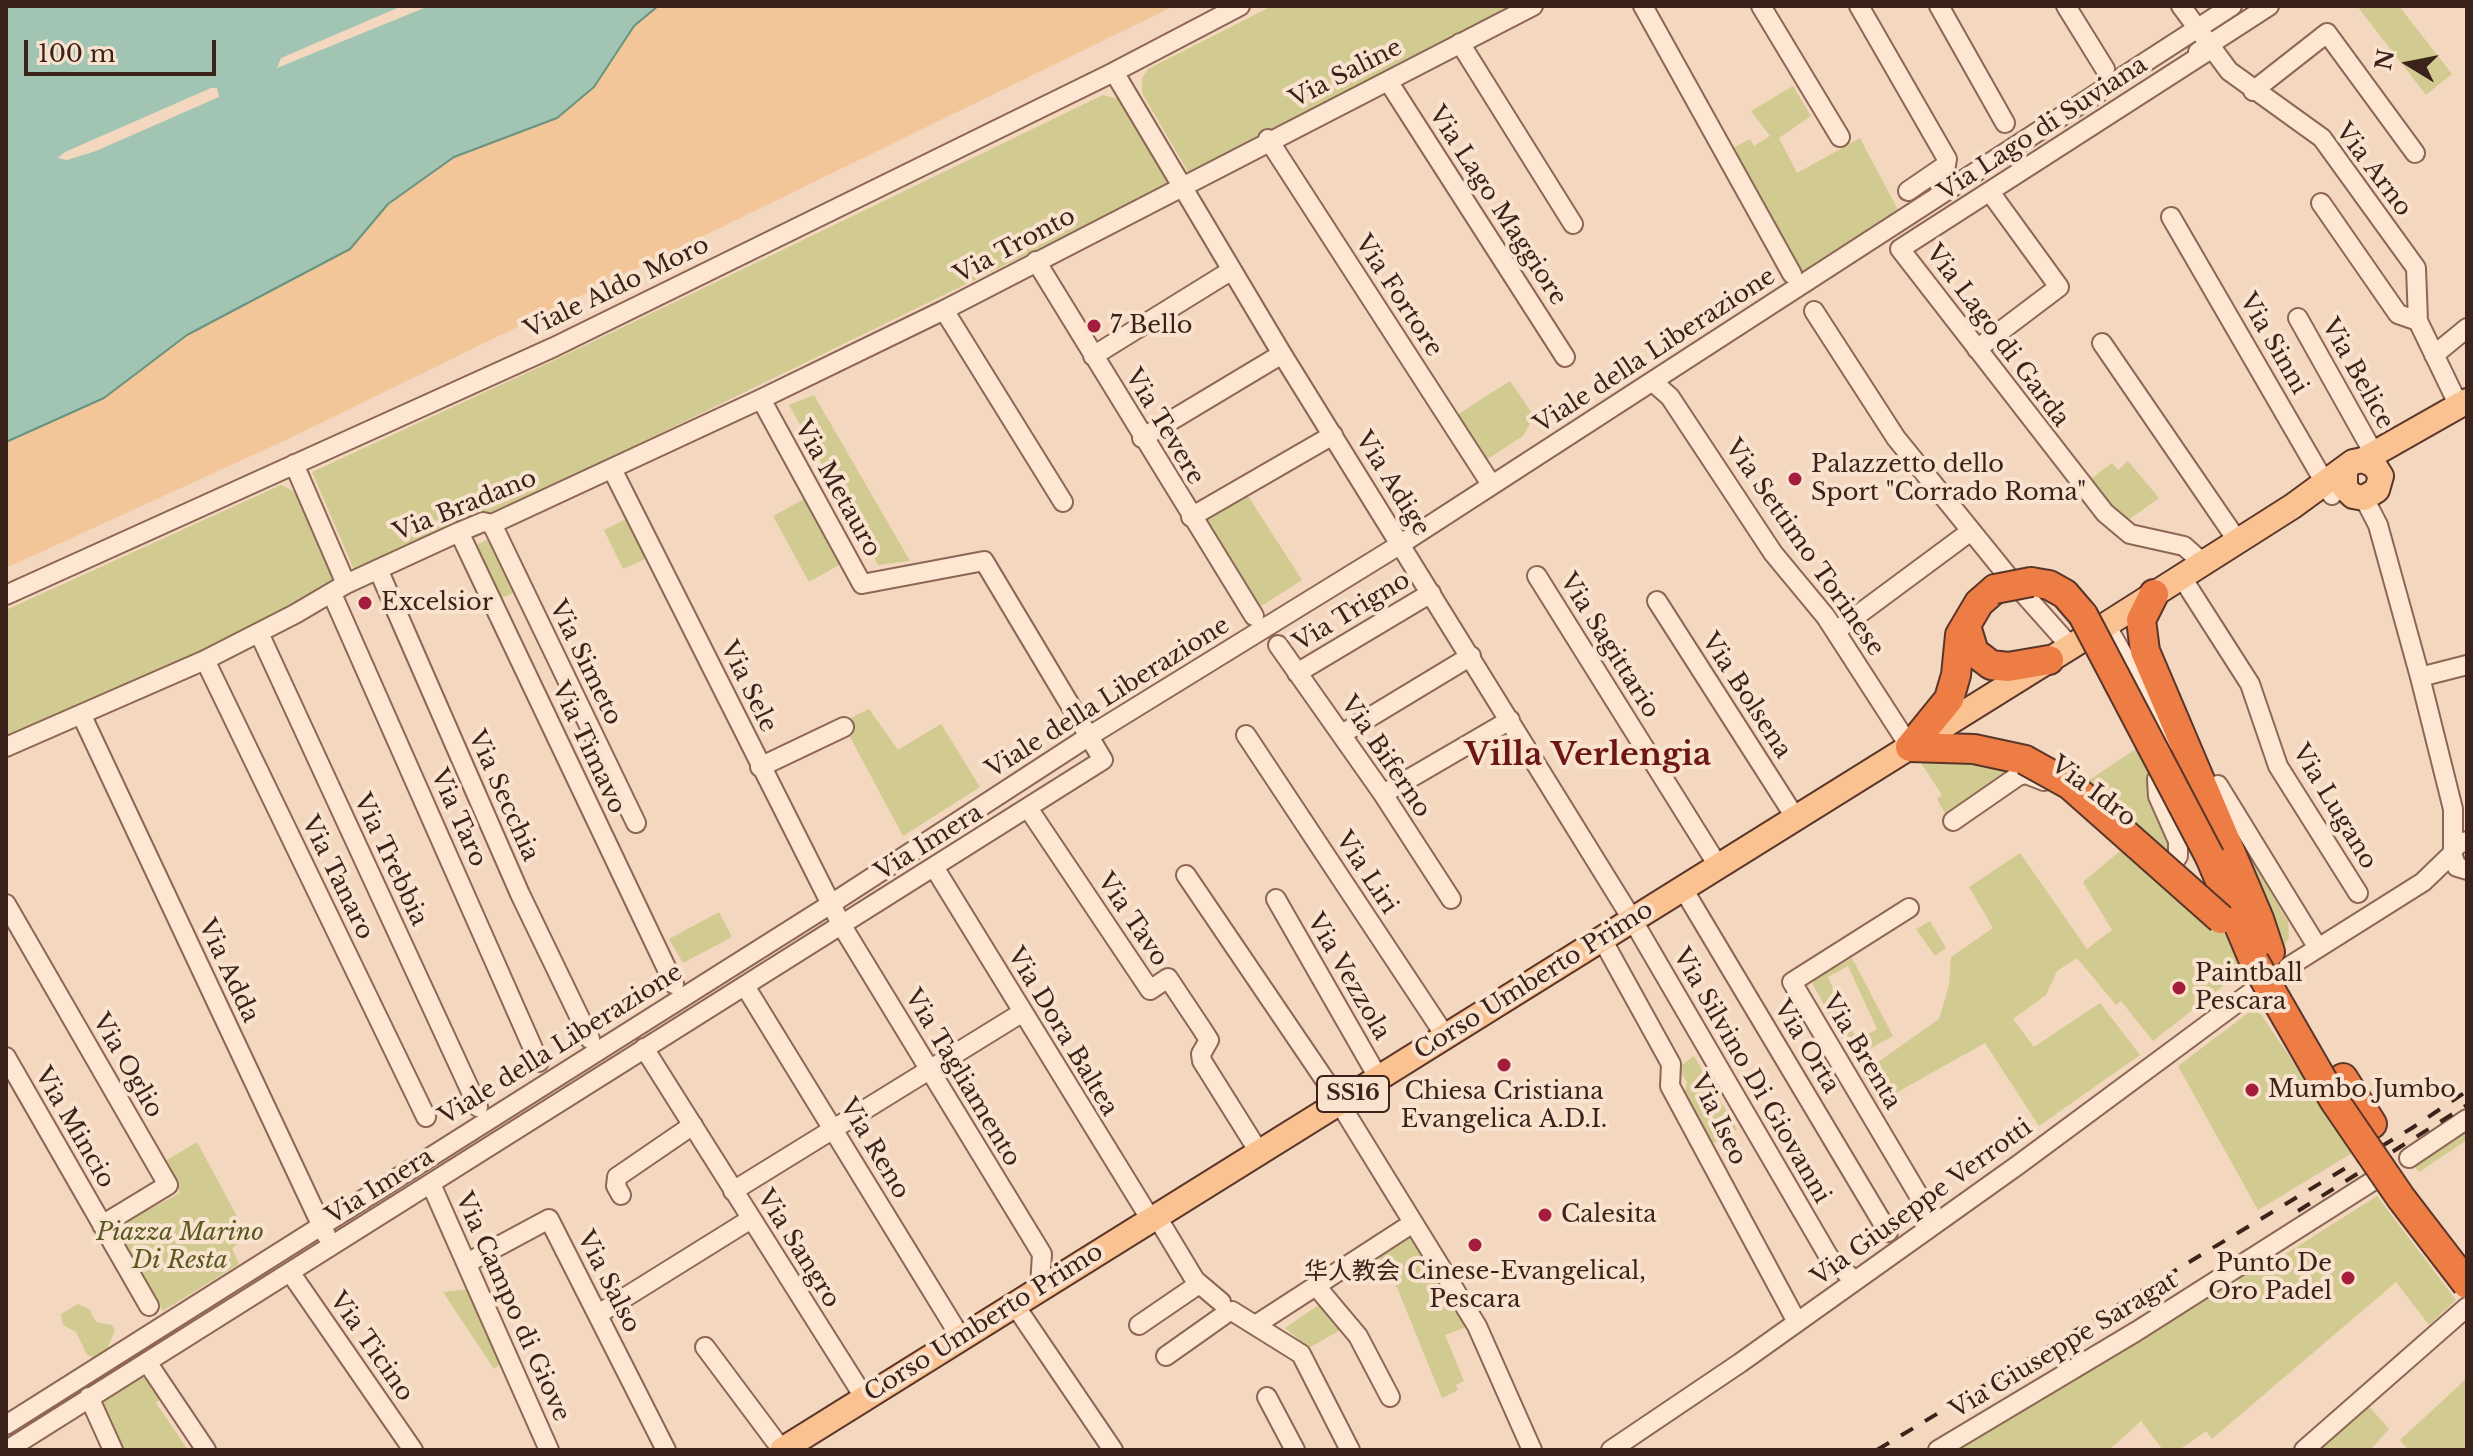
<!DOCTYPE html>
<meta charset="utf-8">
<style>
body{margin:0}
#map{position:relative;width:2473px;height:1456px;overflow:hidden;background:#f3d7be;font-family:"Libre Baskerville",serif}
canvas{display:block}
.frame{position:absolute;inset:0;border:8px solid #3b231b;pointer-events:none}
.north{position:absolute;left:2369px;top:24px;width:80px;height:80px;-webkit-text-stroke:6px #f9e3cf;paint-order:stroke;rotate:280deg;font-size:22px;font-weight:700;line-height:32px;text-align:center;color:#3b231b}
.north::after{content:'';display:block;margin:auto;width:28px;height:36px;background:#3b231b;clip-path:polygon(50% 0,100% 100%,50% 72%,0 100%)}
.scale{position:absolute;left:24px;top:40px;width:192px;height:36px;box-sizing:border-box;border:4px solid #3b231b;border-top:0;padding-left:10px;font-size:24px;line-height:28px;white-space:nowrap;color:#3b231b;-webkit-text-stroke:6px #f9e3cf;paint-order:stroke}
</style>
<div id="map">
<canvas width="2473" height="1456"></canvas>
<div class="frame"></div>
<div class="north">N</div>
<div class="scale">100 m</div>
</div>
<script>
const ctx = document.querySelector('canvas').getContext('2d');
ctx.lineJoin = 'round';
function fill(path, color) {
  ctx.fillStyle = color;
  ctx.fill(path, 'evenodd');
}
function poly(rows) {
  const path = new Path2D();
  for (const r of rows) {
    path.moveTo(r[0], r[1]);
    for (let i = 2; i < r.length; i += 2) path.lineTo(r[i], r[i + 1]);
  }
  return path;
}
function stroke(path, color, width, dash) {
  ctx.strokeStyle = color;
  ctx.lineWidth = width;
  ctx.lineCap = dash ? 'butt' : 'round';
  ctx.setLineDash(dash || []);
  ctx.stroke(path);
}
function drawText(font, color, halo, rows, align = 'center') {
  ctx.font = font + ' "Libre Baskerville","Noto Sans SC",serif';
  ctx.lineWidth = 8;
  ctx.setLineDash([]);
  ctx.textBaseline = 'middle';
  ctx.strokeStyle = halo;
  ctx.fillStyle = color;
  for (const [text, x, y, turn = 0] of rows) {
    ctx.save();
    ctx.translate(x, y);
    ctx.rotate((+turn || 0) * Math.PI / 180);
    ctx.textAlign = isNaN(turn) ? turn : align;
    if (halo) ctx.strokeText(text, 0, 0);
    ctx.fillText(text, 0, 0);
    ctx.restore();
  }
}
const green = poly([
 [1272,6,1512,6,1190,175,1142,93,1142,78,1148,69],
 [2357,6,2399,6,2452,74,2426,95],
 [1793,86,1811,116,1779,138,1797,173,1860,138,1899,212,1799,275,1729,150,1750,139,1754,146,1770,136,1751,111],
 [1103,95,1118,99,1168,179,1167,186,495,514,482,514,355,572,312,472,559,358],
 [1510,381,1534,416,1523,436,1486,460,1457,415],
 [814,395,910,561,878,565,789,405],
 [2128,461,2159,498,2124,523,2087,482,2112,463,2118,470],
 [281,485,298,493,333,580,258,625,6,737,6,610],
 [1246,493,1302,580,1258,608,1203,520],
 [804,499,841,564,809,582,773,516],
 [628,518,647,558,623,569,604,530],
 [493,537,518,591,495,601,470,548],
 [869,709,898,750,941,724,980,787,903,836,842,722],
 [2140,746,2153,771,2171,838,2165,858,2080,786],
 [1919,760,1973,760,2014,767,1973,795,1949,821,1937,799,1942,795],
 [2211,783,2288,922,2289,937,2283,948],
 [2120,851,2161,885,2174,884,2223,931,2246,968,2153,1041,2121,1001,2116,1005,2077,958,2057,971,2046,995,2013,1019,2034,1047,2100,1003,2140,1055,2039,1126,1985,1043,1878,1103,1863,1077,1871,1067,1939,1019,1949,985,1951,957,1993,928,1969,887,2020,853,2087,949,2112,930,2083,882],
 [719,912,732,937,683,963,669,939],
 [1930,921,1946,948,1935,956,1916,929],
 [1852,958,1893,1036,1853,1058,1811,981],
 [1848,966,1877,1029,1857,1041,1828,977],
 [2256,1007,2354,1152,2258,1210,2178,1066],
 [1694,1056,1737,1129,1710,1145,1684,1097,1687,1082,1678,1068],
 [2467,1129,2467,1140,2419,1172,2414,1165],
 [197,1142,248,1237,232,1248,239,1264,163,1311,114,1228,180,1193,167,1160],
 [2377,1196,2456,1300,2429,1325,2396,1282,2212,1439,2206,1431,2179,1450,2163,1450,2141,1421,2109,1450,1947,1450,2224,1282,2230,1287,2239,1282,2237,1275,2249,1267,2254,1274],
 [1408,1234,1469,1326,1445,1335,1464,1381,1456,1385,1458,1390,1442,1398,1398,1290,1377,1253],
 [474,1289,505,1361,494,1369,443,1292],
 [1323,1302,1344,1328,1309,1348,1285,1328],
 [78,1304,89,1309,96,1322,112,1325,115,1330,106,1352,96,1358,87,1355,76,1332,63,1325,61,1314],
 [140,1376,148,1379,163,1397,156,1403,188,1450,120,1450,98,1400],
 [2467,1378,2467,1450,2408,1450,2400,1440],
 [2365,1402,2389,1429,2370,1450,2313,1450]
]);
const sand = poly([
 [658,6,1174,6,288,439,6,568,6,442,104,398,187,335,350,249,388,204,454,157,557,118,594,87,634,26]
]);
const water = poly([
 [6,6,658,6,634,26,594,87,557,118,454,157,388,204,350,249,187,335,104,398,6,442,6,6]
]);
const pier = poly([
 [402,6,429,6,277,68,281,58],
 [211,88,217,88,219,97,96,151,67,160,58,158,65,152]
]);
const minor = poly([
 [1643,6,1792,274],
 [1761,6,1840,137],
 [1859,6,1947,159,1946,165,1908,191],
 [1939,6,2005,123],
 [2066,6,2105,69],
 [2181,6,2229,71,2322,138,2416,268,2418,321,2459,406],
 [1460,43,1573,224],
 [2198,52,2269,6],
 [1114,72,1282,354,1632,919,1829,1257,1855,1281],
 [1388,81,1565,357],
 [2253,91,2327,33,2415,153],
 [1268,139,1487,478],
 [2321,203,2398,314,2418,321],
 [2171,217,2332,495],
 [1036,261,1254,616],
 [944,310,1063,502],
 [1814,311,1896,438,2007,575],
 [2298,318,2373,452],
 [2102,343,2237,540],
 [1977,349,2059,287,1990,192],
 [2434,355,2467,328],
 [1093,356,1232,270],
 [1653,382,1670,397,1773,553,1826,617,1910,747],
 [1142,438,1282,354],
 [294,464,346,584],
 [612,469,842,926,1042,1254,1040,1286],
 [2364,498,2378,525,2420,677,2453,809,2453,850],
 [1191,517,1333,435],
 [492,524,636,823],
 [459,532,674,984],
 [2202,562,2184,546,2130,534,2105,513,1900,249,2211,49],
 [378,569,520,894,590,1039],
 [1537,576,1717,864],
 [2181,576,2250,684,2278,766,2358,893],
 [2022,592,2071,647],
 [332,594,539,1062],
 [6,595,554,347,1114,72,1240,6],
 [1657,601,1795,817],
 [2106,625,2157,714,2164,735,2164,747],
 [1836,631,1971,531],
 [259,633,478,1107],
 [1278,645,1383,794,1451,899],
 [205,660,426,1117],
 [1297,673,1431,593],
 [2420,677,2467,665],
 [82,716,326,1235],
 [1342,734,1471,656],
 [1246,735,1446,1037],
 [6,747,205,660,295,614,346,584,459,532,483,522,492,524,761,399,944,310,1533,6],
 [760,767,844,727],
 [2157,779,2158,796,2178,841,2178,856,2172,865],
 [2218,785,2318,948],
 [1383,794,1510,720],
 [1028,808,1150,990,1168,978,1202,1029,1209,1040,1201,1054,1202,1061,1259,1152],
 [1953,821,2018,776,2026,774,2044,781],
 [2467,841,2456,845,2452,854,2457,867,2467,870],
 [934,867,1151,1220],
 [1186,875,1329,1086,1477,1326,1532,1450],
 [1682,887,1888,1232],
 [1276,899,1379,1079],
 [6,904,168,1185,102,1225],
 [1909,908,1792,982,1935,1223],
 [1602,939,1671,1064,1670,1086,1797,1322],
 [2288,967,2423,882,2452,854],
 [745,986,961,1338],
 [644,1048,864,1397],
 [6,1057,149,1306],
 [2409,1158,2467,1119],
 [431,1184,549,1450],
 [733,1191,1023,1012],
 [621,1195,616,1186,617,1177,693,1125],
 [1157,1217,1195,1280,1221,1302],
 [467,1263,549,1219,666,1450],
 [290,1272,413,1450],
 [1316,1286,1358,1336,1390,1397],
 [1014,1304,1113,1450],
 [1232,1311,1301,1354,1350,1450],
 [600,1313,751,1219],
 [1257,1324,1413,1223],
 [1139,1325,1199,1284],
 [705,1347,782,1450],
 [1166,1356,1224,1315],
 [147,1362,206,1450],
 [89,1397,113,1450],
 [1267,1397,1295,1450],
 [6,1425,831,904,1091,735,1401,544,2232,6],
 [7,1450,1103,760,984,561,862,584,761,399],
 [1611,1450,1740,1363,2018,1165,2257,988],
 [1938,1450,2137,1331,2376,1179],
 [2304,1450,2467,1307]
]);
const major = poly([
 [2363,460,2467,401],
 [2101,628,2293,506,2353,462,2363,460,2374,465,2381,476,2377,490,2364,498,2353,496,2345,488,2345,470],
 [782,1450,2083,639]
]);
const highway = poly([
 [2031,582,2049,585,2065,594,2083,615],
 [2154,594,2141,620,2145,651,2259,919,2270,952],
 [1966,626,1974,652,1991,665,2008,667,2049,660],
 [1910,747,1949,699,1956,675,1960,635,1979,603,1995,589],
 [1910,747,1974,749,2025,760],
 [2210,857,2254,961],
 [2343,1078,2372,1124]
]);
const rail = poly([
 [2298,1211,2467,1105],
 [1877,1450,2412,1128,2467,1091]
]);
const highwayBridge = poly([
 [1995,589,2031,582],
 [2083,615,2210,857],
 [2025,760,2070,785,2221,919],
 [2254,961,2334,1100,2401,1198,2467,1284]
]);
const markers = [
 [1094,326,8,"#a41d3c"],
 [1795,479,8,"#a41d3c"],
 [365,603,8,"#a41d3c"],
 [2179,988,8,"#a41d3c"],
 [1504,1065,8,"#a41d3c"],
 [2252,1090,8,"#a41d3c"],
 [1545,1215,8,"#a41d3c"],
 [1475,1245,8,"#a41d3c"],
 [2348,1278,8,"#a41d3c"]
];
const shields = [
 [1353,1094,72]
];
const shieldNames = [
 ["SS16",1353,1094]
];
const streetNames = [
 ["Via Saline",1346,74,-27],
 ["Via Lago di Suviana",2043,129,-33],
 ["Via Arno",2373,170,53],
 ["Via Lago Maggiore",1497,206,57],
 ["Via Tronto",1015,246,-28],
 ["Viale Aldo Moro",617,288,-26],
 ["Via Fortore",1398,296,57],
 ["Via Lago di Garda",1997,336,53],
 ["Via Sinni",2273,344,60],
 ["Viale della Liberazione",1655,351,-33],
 ["Via Belice",2357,374,61],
 ["Via Tevere",1164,427,59],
 ["Via Adige",1392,484,58],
 ["Via Metauro",837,489,61],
 ["Via Bradano",465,506,-22],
 ["Via Settimo Torinese",1804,548,55],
 ["Via Trigno",1352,612,-31],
 ["Via Sagittario",1609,646,58],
 ["Via Simeto",585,663,64],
 ["Via Sele",748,687,64],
 ["Via Bolsena",1746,696,57],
 ["Viale della Liberazione",1108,698,-32],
 ["Via Timavo",588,748,65],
 ["Via Biferno",1385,757,56],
 ["Via Idro",2093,792,37],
 ["Via Secchia",503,796,66],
 ["Via Lugano",2334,807,59],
 ["Via Taro",458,818,66],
 ["Via Imera",929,843,-32],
 ["Via Trebbia",390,860,65],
 ["Via Liri",1366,873,57],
 ["Via Tanaro",337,878,64],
 ["Via Tavo",1132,920,56],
 ["Via Adda",228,971,65],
 ["Via Vezzola",1348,977,60],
 ["Corso Umberto Primo",1534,981,-32],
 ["Via Dora Baltea",1062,1032,59],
 ["Viale della Liberazione",561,1045,-32],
 ["Via Orta",1806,1047,59],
 ["Via Brenta",1861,1052,59],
 ["Via Oglio",127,1066,60],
 ["Via Silvino Di Giovanni",1751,1076,60],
 ["Via Tagliamento",962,1078,59],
 ["Via Iseo",1718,1120,64],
 ["Via Mincio",74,1128,60],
 ["Via Reno",874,1149,59],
 ["Via Imera",380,1187,-32],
 ["Via Giuseppe Verrotti",1922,1203,-36],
 ["Via Sangro",798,1249,58],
 ["Via Salso",608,1282,63],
 ["Via Campo di Giove",512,1307,66],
 ["Corso Umberto Primo",984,1323,-32],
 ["Via Giuseppe Saragat",2064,1346,-31],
 ["Via Ticino",371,1347,55]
];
const poiNames = [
 ["7 Bello",1110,326],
 ["Palazzetto dello",1811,465],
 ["Sport \"Corrado Roma\"",1811,493],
 ["Excelsior",381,603],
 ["Paintball",2195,974],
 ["Pescara",2195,1002],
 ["Mumbo Jumbo",2268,1090],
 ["Chiesa Cristiana",1504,1092,"center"],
 ["Evangelica A.D.I.",1504,1120,"center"],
 ["Calesita",1561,1215],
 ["Punto De",2332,1264,"right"],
 ["Oro Padel",2332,1292,"right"],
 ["华人教会 Cinese-Evangelical,",1475,1272,"center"],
 ["Pescara",1475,1300,"center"]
];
const parkNames = [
 ["Piazza Marino",180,1233],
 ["Di Resta",180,1261]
];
const districtNames = [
 ["Villa Verlengia",1588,756]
];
fill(green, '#d2cb91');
fill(sand, '#f2c698');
fill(water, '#a2c4b2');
stroke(water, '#68937f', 2);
fill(pier, '#f3d7be');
stroke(minor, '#8d6655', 22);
stroke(major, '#5a352a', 28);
stroke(highway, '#5a352a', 32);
stroke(minor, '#fde7d2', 18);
stroke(major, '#fbc291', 24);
stroke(highway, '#ed7d44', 28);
stroke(rail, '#3b231b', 4, [14, 14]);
stroke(highwayBridge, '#5a352a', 32, []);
stroke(highwayBridge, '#ed7d44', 28);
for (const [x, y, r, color] of markers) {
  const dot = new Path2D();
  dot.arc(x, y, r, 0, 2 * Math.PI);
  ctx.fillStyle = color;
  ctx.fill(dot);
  stroke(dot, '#f9e3cf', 3);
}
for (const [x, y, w] of shields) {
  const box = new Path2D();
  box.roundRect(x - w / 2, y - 18, w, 36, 6);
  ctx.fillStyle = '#f9e3cf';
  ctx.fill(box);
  stroke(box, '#3b231b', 2);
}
drawText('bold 22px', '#3b231b', null, shieldNames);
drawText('24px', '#3b231b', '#f9e3cf', streetNames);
drawText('24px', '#3b231b', '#f9e3cf', poiNames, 'left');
drawText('italic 24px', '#585a1f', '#f9e3cf', parkNames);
drawText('bold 32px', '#6d1517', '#f9e3cf', districtNames);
</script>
